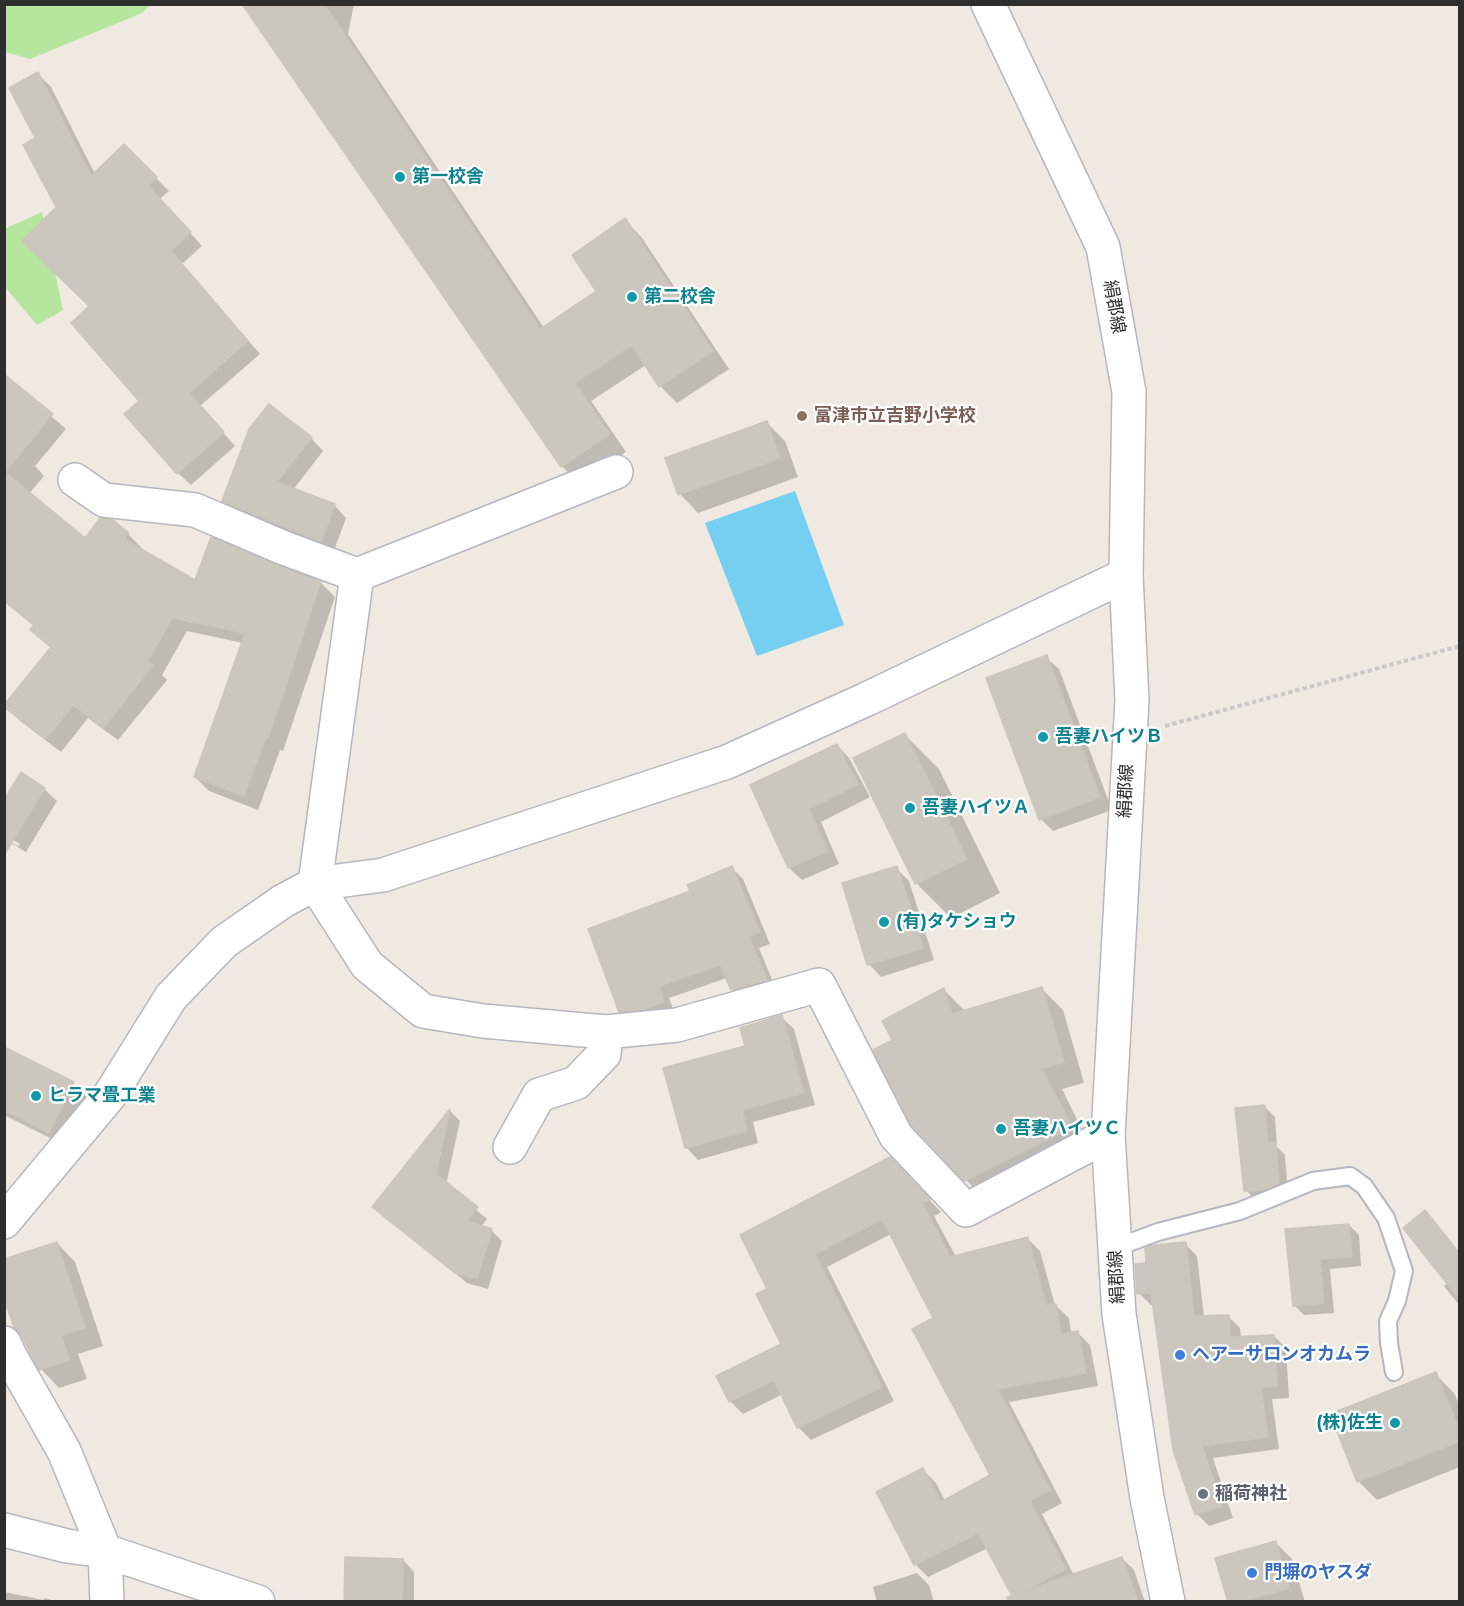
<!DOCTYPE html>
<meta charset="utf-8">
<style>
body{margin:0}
#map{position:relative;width:1464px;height:1606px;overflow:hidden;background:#efe9e1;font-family:Montserrat,sans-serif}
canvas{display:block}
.frame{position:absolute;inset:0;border:6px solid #2e2e2e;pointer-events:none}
</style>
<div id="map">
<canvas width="1464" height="1606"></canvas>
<div class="frame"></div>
</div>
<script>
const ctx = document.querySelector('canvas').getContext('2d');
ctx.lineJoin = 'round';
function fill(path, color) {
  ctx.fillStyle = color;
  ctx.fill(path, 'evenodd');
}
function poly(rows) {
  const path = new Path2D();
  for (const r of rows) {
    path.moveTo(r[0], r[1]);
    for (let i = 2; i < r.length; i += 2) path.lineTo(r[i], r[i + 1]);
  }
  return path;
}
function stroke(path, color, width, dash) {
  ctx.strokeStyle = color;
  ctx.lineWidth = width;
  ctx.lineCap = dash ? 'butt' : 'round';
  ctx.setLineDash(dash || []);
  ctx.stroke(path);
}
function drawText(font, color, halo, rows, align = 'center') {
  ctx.font = font + ' Montserrat,"Noto Sans JP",sans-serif';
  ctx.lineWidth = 4.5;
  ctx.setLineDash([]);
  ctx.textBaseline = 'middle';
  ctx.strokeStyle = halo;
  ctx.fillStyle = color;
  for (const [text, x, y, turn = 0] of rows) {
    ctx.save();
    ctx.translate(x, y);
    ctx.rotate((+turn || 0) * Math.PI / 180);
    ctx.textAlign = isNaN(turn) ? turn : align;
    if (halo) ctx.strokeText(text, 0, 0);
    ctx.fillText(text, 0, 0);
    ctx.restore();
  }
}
const green = poly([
 [4,5,5,4,150,5,142,13,30,59,5,52],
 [42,212,63,310,37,325,5,287,4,229]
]);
const water = poly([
 [795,491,844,625,757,656,705,523]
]);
const shadow = poly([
 [244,4,354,4,348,34,544,328,598,291,625,220,642,238,729,369,677,403,660,386,646,365,591,401,626,452,579,484,562,466],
 [38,74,51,87,95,174,124,146,169,191,160,199,202,246,182,264,260,354,200,406,235,446,191,485,178,473,91,306,58,208,37,139],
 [4,376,66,429,35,466,44,476,29,494,85,540,128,534,142,548,140,550,196,582,321,583,335,597,283,751,280,750,258,810,209,791,195,777,243,643,187,631,162,675,167,680,118,740,88,718,61,752,19,720,5,706,52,648,32,630,35,627,4,601],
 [766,422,785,441,798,477,698,513,680,494,667,459],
 [311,438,323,451,293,490,334,505,346,518,333,553,236,513,224,501],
 [1046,657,1059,669,1112,810,1053,831,1041,819],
 [905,735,939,769,1000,893,951,918,917,884,855,759],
 [837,745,849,758,870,797,821,822,839,864,802,880,789,868,752,785],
 [44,789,57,801,26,852,4,839,18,846,20,844,4,834],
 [732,868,743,879,770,944,759,948,777,992,744,1001,732,989,727,978,669,998,675,1014,632,1023,620,1011,692,892],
 [896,868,909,881,934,960,881,977,869,964],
 [1042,989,1063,1010,1084,1083,1062,1089,1091,1148,987,1201,966,1180,894,1041,944,990,965,1011],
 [781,1017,794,1029,815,1105,753,1122,758,1143,698,1160,686,1147,747,1047],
 [4,1049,73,1083,86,1096,62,1144,4,1115],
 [1265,1107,1275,1117,1277,1147,1285,1155,1288,1194,1256,1200,1246,1190],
 [450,1111,460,1121,446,1185,487,1219,481,1227,491,1230,502,1241,488,1289,467,1283,374,1206],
 [903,1172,941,1212,934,1216,956,1257,1027,1238,1040,1251,1055,1305,1069,1318,1071,1333,1077,1332,1090,1345,1098,1386,1009,1402,1062,1503,1042,1514,1074,1575,1122,1558,1134,1570,1145,1602,1019,1602,988,1548,928,1577,916,1565,878,1492,923,1470,936,1483,945,1501,992,1476,935,1319,891,1234,827,1267,894,1401,811,1440,798,1427,783,1394,743,1414,730,1401,783,1345,769,1290],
 [1349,1225,1359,1235,1361,1266,1330,1269,1334,1313,1304,1315,1294,1305,1287,1230],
 [57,1243,75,1262,103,1346,78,1354,87,1379,59,1388,41,1369],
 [1185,1244,1197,1256,1204,1317,1228,1316,1240,1328,1241,1338,1274,1336,1286,1348,1289,1398,1272,1399,1279,1449,1213,1458,1233,1518,1209,1526,1197,1514,1154,1305,1151,1305,1139,1293,1148,1265],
 [1460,1274,1460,1306,1444,1286],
 [1435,1374,1454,1393,1460,1406,1460,1467,1377,1500,1358,1481],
 [1275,1542,1292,1559,1305,1602,1229,1602],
 [403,1560,414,1572,414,1602,346,1602],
 [917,1573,929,1585,934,1602,877,1602,873,1587],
 [4,1592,44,1600,44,1598,59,1602,4,1602]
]);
const building = poly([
 [242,4,324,4,540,329,596,291,572,255,625,218,713,351,659,387,632,345,575,383,610,434,561,467,242,4],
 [38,72,91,176,124,144,157,177,148,186,191,232,171,251,248,341,189,393,224,432,177,474,124,414,139,401,71,323,89,306,22,241,56,207,23,145,35,138,9,88,38,72],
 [4,374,53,414,5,472,85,538,100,518,113,520,129,533,124,539,195,580,211,537,321,582,268,738,266,737,244,796,194,777,245,633,172,618,148,661,153,665,103,728,73,705,46,739,4,707,4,705,51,647,30,630,34,625,4,601,4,374],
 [269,404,312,437,277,482,335,504,321,542,222,501,249,429,269,404],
 [767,421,780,458,678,495,665,458,767,421],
 [1047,655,1100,797,1039,820,986,678,1047,655],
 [905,733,967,859,915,884,853,758,905,733],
 [837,744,858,784,809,809,828,851,788,868,750,785,837,744],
 [21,772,45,788,4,855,4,800,21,772],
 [732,866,760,932,749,937,767,980,731,990,720,965,659,986,664,1002,644,1009,619,1012,588,929,690,891,687,885,732,866],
 [897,866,923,948,867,965,842,883,897,866],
 [1042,987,1064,1062,1042,1069,1072,1127,964,1181,911,1125,873,1050,892,1040,882,1021,944,988,952,1014,1042,987],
 [782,1015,804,1093,742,1110,747,1131,685,1148,663,1068,745,1046,740,1028,782,1015],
 [4,1047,74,1082,49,1133,4,1110,4,1047],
 [1265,1105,1268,1144,1276,1143,1279,1184,1265,1190,1244,1191,1235,1108,1265,1105],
 [450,1109,436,1174,478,1207,467,1221,492,1229,477,1279,455,1273,372,1207,450,1109],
 [890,1157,930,1199,922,1202,950,1257,1028,1237,1046,1305,1056,1304,1061,1334,1078,1331,1086,1373,998,1389,1050,1490,1030,1501,1066,1569,1022,1592,1122,1557,1138,1602,1008,1602,1007,1597,1012,1596,978,1533,914,1565,876,1492,923,1468,941,1502,990,1475,912,1329,933,1318,882,1219,815,1254,882,1387,797,1428,774,1380,729,1402,716,1376,781,1344,756,1294,767,1289,740,1235,890,1157],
 [1425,1210,1460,1254,1460,1300,1403,1228,1425,1210],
 [1349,1224,1352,1257,1320,1259,1324,1303,1293,1306,1285,1229,1349,1224],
 [57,1242,85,1328,61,1335,69,1360,39,1370,21,1335,14,1327,4,1299,4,1259,57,1242],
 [1186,1242,1194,1316,1229,1315,1230,1337,1274,1335,1277,1386,1261,1387,1268,1437,1202,1446,1222,1506,1195,1515,1173,1450,1151,1293,1137,1294,1135,1264,1146,1263,1145,1248,1154,1245,1186,1242],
 [1436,1372,1460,1432,1460,1441,1357,1482,1330,1414,1436,1372],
 [1276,1541,1289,1588,1241,1602,1228,1602,1215,1558,1276,1541],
 [345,1557,403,1559,402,1602,344,1602,345,1557]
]);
const path = poly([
 [1165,726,1460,646]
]);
const lane = poly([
 [1115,1248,1158,1232,1240,1211,1313,1181,1350,1176,1364,1186,1386,1218,1404,1271,1397,1301,1388,1321,1389,1343,1394,1372]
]);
const street = poly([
 [75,480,104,500,195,510,284,548,357,575],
 [1108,1135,966,1210,896,1136,819,985,677,1025,606,1032,483,1021,423,1011,367,965,315,884,383,875,727,762,867,699,1126,575],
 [510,1147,539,1095,576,1083,604,1054,606,1032],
 [4,1222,110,1095,171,997,224,942,283,901,315,884,357,575,616,472],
 [4,1343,10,1356,64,1451,105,1551,107,1602],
 [4,1530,67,1546,105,1551,258,1602]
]);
const secondary = poly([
 [988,4,1103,247,1129,392,1126,575,1132,700,1108,1135,1119,1314,1147,1498,1168,1602]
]);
const markers = [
 [400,177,6,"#0f9aa8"],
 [632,297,6,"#0f9aa8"],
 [802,416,6,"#8d6e63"],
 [1043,737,6,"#0f9aa8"],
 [910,808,6,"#0f9aa8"],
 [884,922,6,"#0f9aa8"],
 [36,1096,6,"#0f9aa8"],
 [1001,1129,6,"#0f9aa8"],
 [1180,1355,6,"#3f7fe0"],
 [1395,1423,6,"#0f9aa8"],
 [1203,1494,6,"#6b7280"],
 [1252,1573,6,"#3f7fe0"]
];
const cultureNames = [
 ["第一校舎",412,177],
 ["第二校舎",644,297],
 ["吾妻ハイツＢ",1055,737],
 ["吾妻ハイツＡ",922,808],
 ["(有)タケショウ",896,922],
 ["ヒラマ畳工業",48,1096],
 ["吾妻ハイツＣ",1013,1129],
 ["(株)佐生",1383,1423,"right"]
];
const streetNames = [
 ["絹郡線",1114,307,80],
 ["絹郡線",1126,791,-87],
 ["絹郡線",1117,1277,-93]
];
const educationNames = [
 ["富津市立吉野小学校",814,416]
];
const shopNames = [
 ["ヘアーサロンオカムラ",1192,1355],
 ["門塀のヤスダ",1264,1573]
];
const worshipNames = [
 ["稲荷神社",1215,1494]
];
fill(green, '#b6e59e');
fill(water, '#75cff0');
fill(shadow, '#0003');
fill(building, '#cbc7bf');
stroke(building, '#cbc5ba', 1.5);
stroke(lane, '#b4b7c1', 20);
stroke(street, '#b4b7c1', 36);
stroke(secondary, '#b4b7c1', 36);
stroke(path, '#c9c9c9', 4, [4.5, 3]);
stroke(lane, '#fff', 16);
stroke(street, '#fff', 33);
stroke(secondary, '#fff', 33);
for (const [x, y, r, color] of markers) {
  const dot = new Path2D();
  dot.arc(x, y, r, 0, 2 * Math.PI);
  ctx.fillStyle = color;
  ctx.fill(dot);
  stroke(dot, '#fff', 2);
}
drawText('bold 18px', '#0d838f', '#fff', cultureNames, 'left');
drawText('18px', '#2e2e2e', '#fff', streetNames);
drawText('bold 18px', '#785e54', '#fff', educationNames, 'left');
drawText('bold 18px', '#366cbe', '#fff', shopNames, 'left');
drawText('bold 18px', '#5b616d', '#fff', worshipNames, 'left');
</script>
